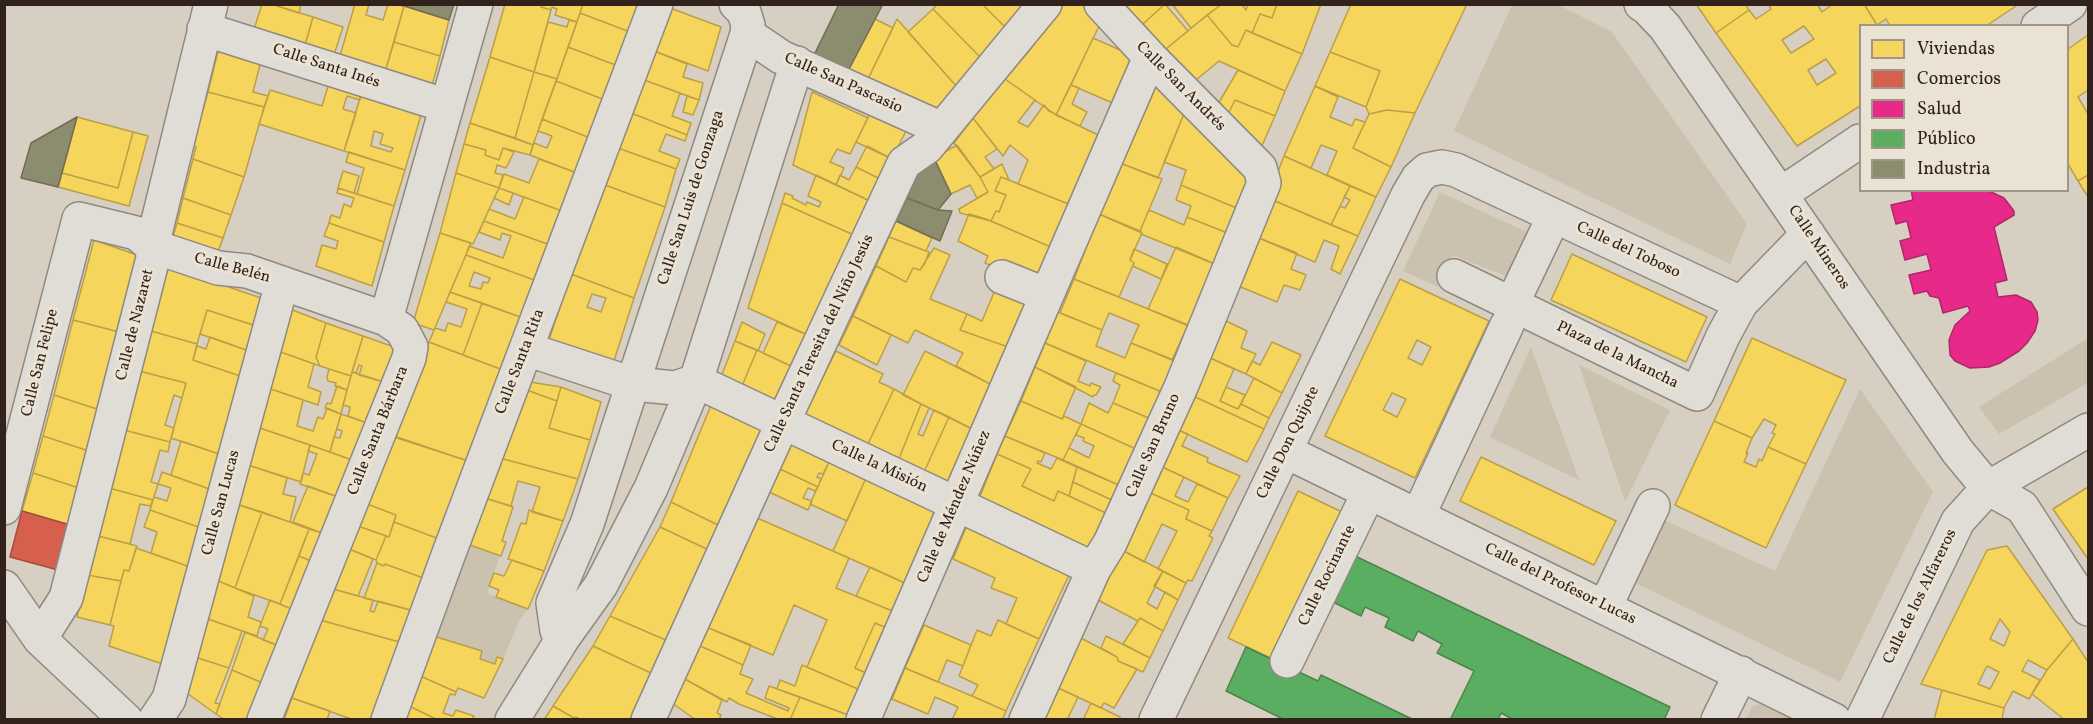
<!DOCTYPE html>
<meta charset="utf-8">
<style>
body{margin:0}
#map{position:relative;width:2093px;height:724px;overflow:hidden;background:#d7d0c2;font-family:Vollkorn,serif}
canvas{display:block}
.frame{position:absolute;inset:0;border:6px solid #31221b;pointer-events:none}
.legend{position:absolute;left:1859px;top:24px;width:210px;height:168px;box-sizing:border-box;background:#eae2d2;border:2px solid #a09589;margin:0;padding:8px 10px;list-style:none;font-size:18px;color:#31221b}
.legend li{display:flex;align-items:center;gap:12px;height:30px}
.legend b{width:30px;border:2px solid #a09589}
</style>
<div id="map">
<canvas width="2093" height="724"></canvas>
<div class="frame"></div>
<ul class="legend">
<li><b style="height:16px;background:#f6d55c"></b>Viviendas</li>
<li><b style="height:16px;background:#d6604d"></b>Comercios</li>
<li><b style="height:16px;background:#e7298a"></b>Salud</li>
<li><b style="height:16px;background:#5aae61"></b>Público</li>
<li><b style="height:16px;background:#8c8c6e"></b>Industria</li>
</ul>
</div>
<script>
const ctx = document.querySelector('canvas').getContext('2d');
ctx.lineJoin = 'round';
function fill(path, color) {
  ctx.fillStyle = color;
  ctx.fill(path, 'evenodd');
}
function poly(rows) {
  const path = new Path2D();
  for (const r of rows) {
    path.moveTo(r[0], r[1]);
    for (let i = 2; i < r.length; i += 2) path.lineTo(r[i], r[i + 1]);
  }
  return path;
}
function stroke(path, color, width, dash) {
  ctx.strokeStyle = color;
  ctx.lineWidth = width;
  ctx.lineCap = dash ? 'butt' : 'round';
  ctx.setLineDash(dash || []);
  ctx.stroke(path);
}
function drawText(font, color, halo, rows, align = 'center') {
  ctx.font = font + ' Vollkorn,serif';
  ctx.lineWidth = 6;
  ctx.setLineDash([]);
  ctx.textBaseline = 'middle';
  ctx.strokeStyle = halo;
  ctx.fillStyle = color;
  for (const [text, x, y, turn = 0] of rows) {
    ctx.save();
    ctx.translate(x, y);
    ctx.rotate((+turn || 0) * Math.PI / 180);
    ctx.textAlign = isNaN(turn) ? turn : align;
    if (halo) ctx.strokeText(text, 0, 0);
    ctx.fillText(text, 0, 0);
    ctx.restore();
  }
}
const green = poly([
 [1512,5,1559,5,1612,32,1747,224,1730,264,1454,131],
 [1440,192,1529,233,1508,277,1453,255,1438,287,1403,271],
 [2088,338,2088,383,1999,434,1979,407],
 [1531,347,1579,480,1490,437],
 [1579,365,1670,410,1625,502],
 [1860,389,1933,492,1840,682,1631,581,1660,518,1775,571],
 [464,543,500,556,487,593,528,609,520,619,503,659,497,657,495,664,480,659,482,651,430,635],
 [1763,703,1798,720,1746,720,1752,707]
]);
const homes = poly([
 [262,4,271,4,313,17,303,52,252,36,262,4],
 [271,4,301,4,299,13,271,4],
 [355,4,369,4,366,15,383,20,388,4,404,6,383,79,338,63,355,4],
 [505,4,542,4,541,7,551,10,534,72,490,57,505,4],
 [542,4,583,4,577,22,555,15,557,9,552,7,551,10,541,7,542,4],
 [583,4,641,4,630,32,580,13,583,4],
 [938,4,982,4,1006,28,982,59,933,9,938,4],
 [982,4,1025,4,1006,28,982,4],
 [1064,4,1084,4,1101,22,1056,115,1005,79,1029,51,1064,4],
 [1124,4,1165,4,1143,24,1124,4],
 [1165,4,1188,31,1166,49,1143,24,1165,4],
 [1172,4,1222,4,1191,28,1172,4],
 [1241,4,1246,10,1248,4,1277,4,1272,18,1260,14,1252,33,1246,30,1238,47,1232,45,1207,15,1222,4,1241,4],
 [1277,4,1321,4,1302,54,1252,33,1260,14,1272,18,1277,4],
 [1351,4,1467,4,1415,113,1387,110,1369,114,1366,107,1380,71,1330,52,1351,4],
 [1696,4,1745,4,1749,10,1716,33,1696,4],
 [1768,4,1817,4,1822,12,1833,4,1864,4,1877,25,1860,26,1860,106,1797,146,1716,33,1749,10,1756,19,1771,9,1768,4],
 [1804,26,1814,39,1791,53,1782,40,1804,26],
 [1826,59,1836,73,1817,85,1808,70,1826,59],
 [1864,4,2019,4,1986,26,1890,26,1886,19,1877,25,1864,4],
 [404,6,449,20,440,56,394,42,404,6],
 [670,8,721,27,708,71,654,51,670,8],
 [933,9,982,59,958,88,908,32,933,9],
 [580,13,630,32,618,66,568,47,580,13],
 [1207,15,1232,45,1238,47,1246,30,1302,54,1285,91,1219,61,1196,80,1166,49,1207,15],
 [313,17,343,27,332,61,303,52,313,17],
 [875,19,893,28,866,83,847,73,875,19],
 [897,19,958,88,937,115,866,83,897,19],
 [569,20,577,22,557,79,534,72,548,22,567,27,569,20],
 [2088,35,2088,90,2078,97,2088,114,2088,175,2078,181,2068,164,2068,49,2088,35],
 [1093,38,1136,57,1115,104,1071,85,1093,38],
 [394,42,440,56,430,93,383,79,394,42],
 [220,43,262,57,253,92,268,96,264,107,208,92,220,43],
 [568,47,618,66,605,100,556,81,568,47],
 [654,51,687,64,683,77,703,83,699,100,644,80,654,51],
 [1330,52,1380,71,1366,107,1315,86,1330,52],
 [490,57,534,72,515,138,470,123,490,57],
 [1238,70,1285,91,1275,116,1235,100,1228,114,1218,104,1238,70],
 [534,72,557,79,533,145,515,138,534,72],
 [1005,79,1035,100,1018,122,1028,127,1044,105,1049,111,1102,137,1071,205,1018,184,1028,160,1010,145,1003,156,973,118,1005,79],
 [644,80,680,93,672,116,691,123,687,135,631,113,644,80],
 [1158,80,1186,109,1158,178,1120,163,1158,80],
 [556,81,605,100,590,138,542,119,556,81],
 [329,83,363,88,360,100,347,96,343,109,356,113,344,151,259,124,270,90,322,106,329,83],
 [1071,85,1079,88,1072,104,1087,112,1080,126,1056,115,1071,85],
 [1315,86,1338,97,1330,117,1352,126,1355,119,1365,122,1353,148,1391,167,1376,197,1327,175,1337,151,1321,145,1311,168,1284,156,1315,86],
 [363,88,423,108,405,170,344,151,363,88],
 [374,131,383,134,380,144,393,148,391,152,371,146,374,131],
 [208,92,264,107,244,177,193,159,196,147,193,145,208,92],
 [812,92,868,118,850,154,837,149,830,162,844,168,836,185,793,165,812,92],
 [687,96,699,100,693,115,683,112,687,96],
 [1235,100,1275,116,1261,148,1228,114,1235,100],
 [872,109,909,125,892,159,856,142,872,109],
 [1186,109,1252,178,1239,209,1181,185,1186,170,1164,162,1186,109],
 [1387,110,1415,113,1391,167,1353,148,1369,114,1387,110],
 [631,113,687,135,685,141,666,134,659,151,680,159,676,169,618,148,631,113],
 [77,117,133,132,118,188,62,173,77,117],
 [973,118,997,149,985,157,994,169,980,177,954,143,973,118],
 [542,119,590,138,577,173,530,155,534,143,547,148,552,136,538,131,542,119],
 [470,123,533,145,530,155,503,148,499,160,485,155,486,150,464,144,470,123],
 [133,132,148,136,129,206,58,187,62,173,118,188,133,132],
 [464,144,486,150,485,155,499,160,503,148,514,152,506,168,497,165,495,173,503,175,499,188,456,173,464,144],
 [957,145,980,177,988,192,977,198,970,185,951,194,934,158,957,145],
 [867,146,892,159,882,180,856,167,867,146],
 [618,148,676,169,665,207,605,185,618,148],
 [349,152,405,170,394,206,357,194,364,168,346,162,349,152],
 [1284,156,1350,186,1331,225,1268,198,1284,156],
 [193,159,244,177,231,215,183,198,193,159],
 [539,159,577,173,562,211,499,188,504,174,529,183,539,159],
 [1120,163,1162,179,1140,231,1099,214,1120,163],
 [1002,164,1009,180,1001,177,995,191,1006,195,999,212,996,211,991,221,960,213,959,209,988,192,980,177,1002,164],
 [856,167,882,180,872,202,836,185,840,175,849,180,856,167],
 [343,171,359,176,354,193,338,188,343,171],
 [456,173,499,188,473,244,440,233,456,173],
 [816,175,872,202,856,236,782,203,785,193,793,196,792,198,806,205,807,202,819,207,821,202,808,196,816,175],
 [2088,175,2088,197,2078,181,2088,175],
 [1001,177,1071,205,1053,248,991,221,996,211,999,212,1006,195,995,191,1001,177],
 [605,185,665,207,634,298,571,274,605,185],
 [1181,185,1239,209,1230,234,1187,217,1191,206,1176,200,1181,185],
 [1350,186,1376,197,1358,236,1331,225,1340,206,1345,208,1350,200,1344,197,1350,186],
 [338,188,394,206,384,242,329,223,331,215,340,218,344,204,351,207,354,198,337,193,338,188],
 [499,188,513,193,509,205,494,198,499,188],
 [524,197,562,211,550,245,484,221,489,209,515,219,524,197],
 [183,198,231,215,223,238,177,223,183,198],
 [1268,198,1358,236,1340,274,1331,269,1339,246,1324,240,1315,262,1254,236,1268,198],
 [782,203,856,236,810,336,748,308,782,203],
 [1149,210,1184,225,1187,217,1230,234,1217,265,1141,234,1142,233,1140,231,1149,210],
 [969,214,986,219,1053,248,1038,284,985,263,988,256,958,241,969,214],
 [1099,214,1142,233,1130,260,1134,263,1119,297,1074,279,1099,214],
 [484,221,550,245,537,281,466,255,469,246,503,258,511,236,502,233,500,240,479,232,484,221],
 [896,221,932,238,926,251,889,237,896,221],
 [177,223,223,238,218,252,173,237,177,223],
 [329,223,384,242,372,286,316,266,322,245,336,249,338,241,324,236,329,223],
 [440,233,471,243,434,330,413,323,440,233],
 [1254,236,1297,253,1291,269,1306,275,1300,290,1284,285,1277,302,1236,285,1254,236],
 [889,237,929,252,925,263,920,270,913,268,906,282,876,266,889,237],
 [94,240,140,256,119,332,73,320,94,240],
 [1176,247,1217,265,1191,327,1148,309,1176,247],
 [934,248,950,255,930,299,967,314,960,330,1011,348,994,386,956,366,963,353,915,330,908,343,853,316,876,266,906,282,913,268,920,270,934,248],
 [1134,249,1167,264,1161,279,1133,266,1134,263,1130,260,1134,249],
 [1572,254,1707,317,1686,362,1551,300,1572,254],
 [466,255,537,281,523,318,450,292,466,255],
 [474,272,490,278,488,283,483,282,481,289,469,286,474,272],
 [167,266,264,299,256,326,207,310,197,344,151,331,167,266],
 [571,274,634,298,613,364,549,340,571,274],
 [592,294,606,298,601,312,587,307,592,294],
 [1074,279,1188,325,1172,360,1131,343,1139,325,1109,313,1102,330,1060,313,1074,279],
 [1400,279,1489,321,1415,478,1325,436,1400,279],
 [1417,340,1431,347,1422,365,1408,358,1417,340],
 [1392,393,1406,399,1397,417,1383,410,1392,393],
 [998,283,1032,298,1011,348,960,330,967,314,982,321,998,283],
 [450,292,482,303,463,355,429,342,435,328,445,331,448,323,461,327,467,309,446,302,450,292],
 [482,303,523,318,503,370,463,355,482,303],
 [290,309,326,323,316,357,320,366,278,351,290,309],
 [207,310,256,326,249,351,200,334,207,310],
 [1058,312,1102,330,1096,346,1125,358,1131,343,1176,361,1162,392,1045,343,1058,312],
 [853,316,891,335,877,365,839,345,853,316],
 [1222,319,1247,331,1241,348,1256,354,1246,374,1206,356,1222,319],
 [73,320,119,332,100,410,54,395,73,320],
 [742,322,765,334,758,351,735,341,742,322],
 [777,322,810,336,795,368,763,353,777,322],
 [326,323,363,336,351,376,320,366,316,357,326,323],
 [151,331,197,344,193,360,243,377,222,455,171,438,186,383,139,371,151,331],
 [363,336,397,348,384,382,359,375,362,366,359,365,356,373,352,372,363,336],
 [210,337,249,351,243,377,193,360,197,346,206,349,210,337],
 [1752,338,1846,380,1806,464,1768,447,1775,434,1772,433,1776,425,1764,419,1752,438,1714,421,1752,338],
 [735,341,757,350,742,386,721,377,735,341],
 [429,342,503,370,468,461,391,435,429,342],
 [1272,342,1301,355,1282,393,1246,374,1252,361,1260,365,1272,342],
 [1045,343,1086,361,1078,381,1090,386,1091,383,1101,387,1096,395,1094,395,1093,397,1035,367,1045,343],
 [757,350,795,368,779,405,742,386,757,350],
 [278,351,314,364,308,387,321,392,318,405,268,388,278,351],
 [836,351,883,374,879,382,894,389,867,446,803,416,836,351],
 [925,351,994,386,976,431,903,395,925,351],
 [1206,356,1234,369,1220,401,1238,409,1241,404,1269,418,1264,429,1191,395,1206,356],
 [1035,367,1076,387,1062,419,1021,401,1035,367],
 [329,369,351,376,347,390,335,386,336,383,328,381,327,377,329,369],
 [139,371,186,383,182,398,174,395,165,425,174,428,170,442,124,430,139,371],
 [352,372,384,382,367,423,348,416,350,407,343,405,352,372],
 [1116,373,1162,392,1151,419,1113,403,1120,385,1113,381,1116,373],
 [1254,378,1282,393,1269,418,1241,404,1254,378],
 [530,382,561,387,557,401,524,389,530,382],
 [337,386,347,390,341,414,325,408,327,403,331,404,337,386],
 [561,387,601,402,590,440,549,428,561,387],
 [1226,387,1245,395,1238,409,1220,401,1226,387],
 [268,388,303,400,297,426,313,431,318,417,323,419,327,408,341,414,330,452,257,427,268,388],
 [524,389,557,401,549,428,590,440,578,479,496,457,524,389],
 [894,389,921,404,898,461,867,446,894,389],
 [54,395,100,410,89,451,43,436,54,395],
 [1191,395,1264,429,1247,462,1176,429,1191,395],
 [1021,401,1062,419,1064,416,1081,424,1063,460,1005,436,1021,401],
 [712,403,766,430,722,527,671,502,712,403],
 [1089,403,1108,413,1113,403,1151,419,1138,450,1081,424,1089,403],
 [921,404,929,408,918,434,923,436,934,410,949,417,924,472,898,461,921,404],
 [341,414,367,423,352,460,330,452,334,437,340,438,342,431,337,429,341,414],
 [949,417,976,431,952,485,924,472,949,417],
 [1714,421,1752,438,1746,453,1748,453,1744,462,1756,467,1759,459,1762,461,1768,447,1806,464,1766,548,1675,505,1714,421],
 [1081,424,1138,450,1123,487,1063,460,1069,448,1089,458,1094,446,1083,441,1084,438,1076,435,1081,424],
 [257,427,310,445,301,482,248,465,257,427],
 [1176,429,1188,434,1182,446,1208,458,1207,462,1240,476,1228,498,1158,465,1176,429],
 [124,430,170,442,168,452,160,450,151,482,158,484,153,500,109,488,124,430],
 [43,436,89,451,79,488,33,473,43,436],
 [1005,436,1045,453,1041,462,1038,461,1037,463,1051,469,1057,458,1077,467,1069,496,1058,491,1054,501,1022,486,1031,469,997,454,1005,436],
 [394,437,468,461,439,539,394,522,396,515,367,504,394,437],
 [181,441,222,455,212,490,171,475,181,441],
 [792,443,830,460,823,474,819,473,817,477,821,479,818,487,780,469,792,443],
 [310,445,352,460,338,497,300,484,303,473,309,475,317,454,308,451,310,445],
 [997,454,1031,469,1022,486,1054,501,1058,491,1110,515,1093,554,979,499,997,454],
 [496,457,578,479,563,521,532,512,540,487,518,481,511,506,482,497,496,457],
 [1481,457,1616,521,1594,565,1460,501,1481,457],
 [830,460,866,478,847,521,810,504,830,460],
 [248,465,287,478,283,494,296,497,290,522,239,505,248,465],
 [1158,465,1184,477,1175,496,1188,502,1197,484,1228,498,1212,531,1186,519,1189,510,1146,491,1158,465],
 [1077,467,1123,487,1116,502,1073,482,1077,467],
 [780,469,818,487,815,491,808,488,803,498,812,501,808,510,769,492,780,469],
 [162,472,212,490,201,528,150,510,154,497,167,501,171,488,158,484,162,472],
 [33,473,79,488,70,525,22,511,33,473],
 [866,478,938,512,907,584,833,551,866,478],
 [1073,482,1116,502,1110,515,1069,496,1073,482],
 [308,486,338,497,322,533,293,522,308,486],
 [2088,487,2088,559,2053,509,2088,487],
 [109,488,153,500,150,506,140,504,130,544,98,536,109,488],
 [1146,491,1189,510,1186,519,1212,531,1209,536,1213,538,1192,581,1188,580,1186,583,1158,569,1177,531,1162,524,1144,562,1120,549,1146,491],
 [1298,491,1342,512,1273,659,1228,638,1298,491],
 [482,497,513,507,502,541,506,542,501,556,464,543,482,497],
 [671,502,722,527,711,551,660,527,671,502],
 [367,504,396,515,389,537,358,526,367,504],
 [239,505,262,512,235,588,216,580,239,505],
 [150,510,201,528,190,567,151,553,157,532,144,527,150,510],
 [529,510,563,521,544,571,508,559,521,523,526,524,529,510],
 [262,512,309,529,280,604,235,588,262,512],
 [757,518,849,558,836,588,895,612,887,628,875,623,855,668,868,674,860,690,807,667,827,620,794,605,773,655,706,627,757,518],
 [394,522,439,539,426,579,385,564,384,566,377,563,376,560,386,536,389,537,394,522],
 [967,525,1070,573,1039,639,1006,624,1017,598,991,588,995,578,953,559,967,525],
 [358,526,386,536,376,560,349,549,358,526],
 [660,527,711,551,668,641,610,616,660,527],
 [309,529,322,533,311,561,299,556,309,529],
 [98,536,137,546,129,571,124,570,121,581,87,575,98,536],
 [2007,546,2073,639,2047,670,2028,660,2022,671,2040,680,2029,699,2013,691,2004,708,1921,684,1987,550,2007,546],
 [2000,619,2010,632,2004,646,1990,639,2000,619],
 [1987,666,1999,672,1990,689,1978,684,1987,666],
 [136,548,190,567,163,664,109,646,114,626,110,625,121,581,124,570,129,571,136,548],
 [349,549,373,559,358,596,333,589,349,549],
 [1120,549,1163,571,1147,603,1157,609,1165,592,1178,600,1163,631,1140,618,1138,621,1096,599,1120,549],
 [299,556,311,561,294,610,280,604,299,556],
 [512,560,544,571,528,609,496,597,499,590,489,586,494,573,504,576,512,560],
 [377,563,384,566,385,564,426,579,414,611,364,598,377,563],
 [870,567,907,584,895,612,856,596,870,567],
 [1163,571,1186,583,1178,600,1154,586,1163,571],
 [87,575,121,581,110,625,77,617,87,575],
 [216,580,254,596,248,617,261,622,257,636,205,618,216,580],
 [333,589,373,600,370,611,374,612,378,601,414,611,403,643,320,620,333,589],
 [270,600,294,610,279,646,263,640,268,629,260,626,270,600],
 [610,616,668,641,653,674,593,646,610,616],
 [205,618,242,631,229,668,195,657,205,618],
 [1140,618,1163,631,1150,658,1123,644,1140,618],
 [320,620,403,643,376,720,354,720,292,698,320,620],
 [998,620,1039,639,1006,711,972,696,978,685,959,676,977,630,991,636,998,620],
 [875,623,887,628,868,674,855,668,875,623],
 [924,625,971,645,963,666,947,660,938,682,905,668,924,625],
 [706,627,751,645,743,665,698,645,706,627],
 [245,632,279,646,265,684,232,670,245,632],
 [430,635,482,651,480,659,495,664,497,657,503,659,484,698,458,688,456,692,416,674,430,635],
 [1106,636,1150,658,1143,672,1118,661,1117,657,1101,648,1106,636],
 [1079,637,1117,657,1118,661,1137,669,1114,708,1104,703,1101,708,1056,687,1079,637],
 [2073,639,2088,662,2088,720,2065,720,2032,694,2047,670,2073,639],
 [698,645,743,665,740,674,753,679,746,693,788,711,789,708,765,698,769,686,800,697,790,720,780,720,739,704,729,698,727,702,683,678,698,645],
 [593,646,653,674,633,720,581,720,576,717,574,718,553,706,593,646],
 [195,657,229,668,215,703,220,704,216,714,184,691,195,657],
 [802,665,860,690,851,716,777,689,780,680,795,686,802,665],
 [905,668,972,696,1006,711,1002,720,952,720,958,707,935,697,928,714,892,699,905,668],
 [232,670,265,684,251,720,225,720,216,714,232,670],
 [416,674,456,692,455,695,450,694,443,713,453,716,456,710,474,716,472,720,438,720,405,704,416,674],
 [683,678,722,700,717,713,721,715,719,720,696,720,672,703,683,678],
 [1056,687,1078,697,1067,720,1041,720,1056,687],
 [1942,690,2004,708,2002,720,1934,720,1942,690],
 [800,697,851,716,849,720,790,720,800,697],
 [292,698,330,711,327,720,284,720,292,698],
 [1091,703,1120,717,1119,720,1083,720,1091,703],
 [405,704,438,720,399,720,405,704],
 [553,706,574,718,576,717,581,720,544,720,553,706]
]);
const shops = poly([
 [22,511,70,525,58,570,10,557,22,511]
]);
const health = poly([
 [1911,190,1987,190,2004,198,2014,211,2014,215,1994,227,2007,280,1995,283,1998,297,2016,295,2031,302,2037,312,2038,320,2035,331,2027,343,2019,351,2000,363,1989,367,1970,368,1955,361,1950,355,1949,340,1955,325,1970,311,1968,306,1943,313,1939,298,1930,296,1927,291,1914,294,1909,275,1931,270,1927,254,1905,260,1900,241,1911,238,1907,221,1896,224,1891,205,1913,200,1911,190]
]);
const public = poly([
 [1351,554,1670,707,1664,720,1514,720,1501,713,1498,720,1450,720,1474,671,1437,653,1442,644,1418,631,1413,641,1385,627,1389,618,1365,607,1361,616,1329,600,1351,554],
 [1246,647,1318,681,1321,675,1414,720,1285,720,1226,691,1246,647]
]);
const industry = poly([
 [398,4,454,4,449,20,398,4],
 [839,4,883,4,847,73,813,57,839,4],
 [77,117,58,187,21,178,31,143,77,117],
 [934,158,951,194,938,210,907,198,921,166,934,158],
 [907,198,938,210,952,211,940,241,896,221,907,198]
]);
const street = poly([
 [1641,4,1647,8,1665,27,1958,452,1988,488,2022,507,2088,609],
 [2038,26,2070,4],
 [204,29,447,106],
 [747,34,781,57,942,129],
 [1781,194,1860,141],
 [1454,276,1697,394,1723,336,1741,303,1808,234],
 [1002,277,1047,295],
 [1512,304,1554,216],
 [526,349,633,384,675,388,696,381,1094,569],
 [1285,451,1834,720],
 [4,508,79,219,136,233,152,246,218,268,247,271,386,319],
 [1418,516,1507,325],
 [4,587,40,639,126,720],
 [1605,607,1653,506],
 [563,638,557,631,553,603,587,524,747,34,748,25,744,12,736,4],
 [40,639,66,598,153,258,152,246,211,4],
 [1287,661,1369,492],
 [155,720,169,699,282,283],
 [264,720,409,358,411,347,402,330,386,319,476,4],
 [388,720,449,553,656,4],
 [512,720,563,638,601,585,651,488,696,381,797,63],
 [648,720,783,422,904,163,927,147,1045,4],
 [863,720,1150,57],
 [1026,720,1094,569,1110,543,1181,387,1264,183,1260,168,1150,57,1101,4],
 [1156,720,1408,195,1418,178,1427,170,1442,167,1456,170,1741,303],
 [1718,720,1741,673],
 [1862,720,1958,521,1988,488,2088,430]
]);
const streetNames = [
 ["Calle Santa Inés",326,67,18],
 ["Calle San Pascasio",843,84,24],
 ["Calle San Andrés",1180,87,45],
 ["Calle San Luis de Gonzaga",692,198,-72],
 ["Calle Mineros",1818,248,56],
 ["Calle del Toboso",1628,251,25],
 ["Calle Belén",232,269,15],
 ["Calle de Nazaret",136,325,-76],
 ["Calle Santa Teresita del Niño Jesús",820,344,-65],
 ["Plaza de la Mancha",1617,356,26],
 ["Calle Santa Rita",521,362,-69],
 ["Calle San Felipe",41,363,-76],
 ["Calle Santa Bárbara",379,431,-68],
 ["Calle Don Quijote",1289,443,-64],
 ["Calle San Bruno",1154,446,-66],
 ["Calle la Misión",879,467,25],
 ["Calle San Lucas",222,503,-75],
 ["Calle de Méndez Núñez",955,507,-67],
 ["Calle Rocinante",1328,576,-64],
 ["Calle del Profesor Lucas",1560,585,26],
 ["Calle de los Alfareros",1921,597,-64]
];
fill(green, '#cbc1af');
fill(homes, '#f6d55c');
stroke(homes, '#bb9f48', 1.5);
fill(shops, '#d6604d');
stroke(shops, '#a44d3e', 1.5);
fill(health, '#e7298a');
stroke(health, '#b02769', 1.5);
fill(public, '#5aae61');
stroke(public, '#4e844c', 1.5);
fill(industry, '#8c8c6e');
stroke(industry, '#716c55', 1.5);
stroke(street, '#8f8981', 36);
stroke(street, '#e0ddd6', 33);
drawText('16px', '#31221b', '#eae2d2', streetNames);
</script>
